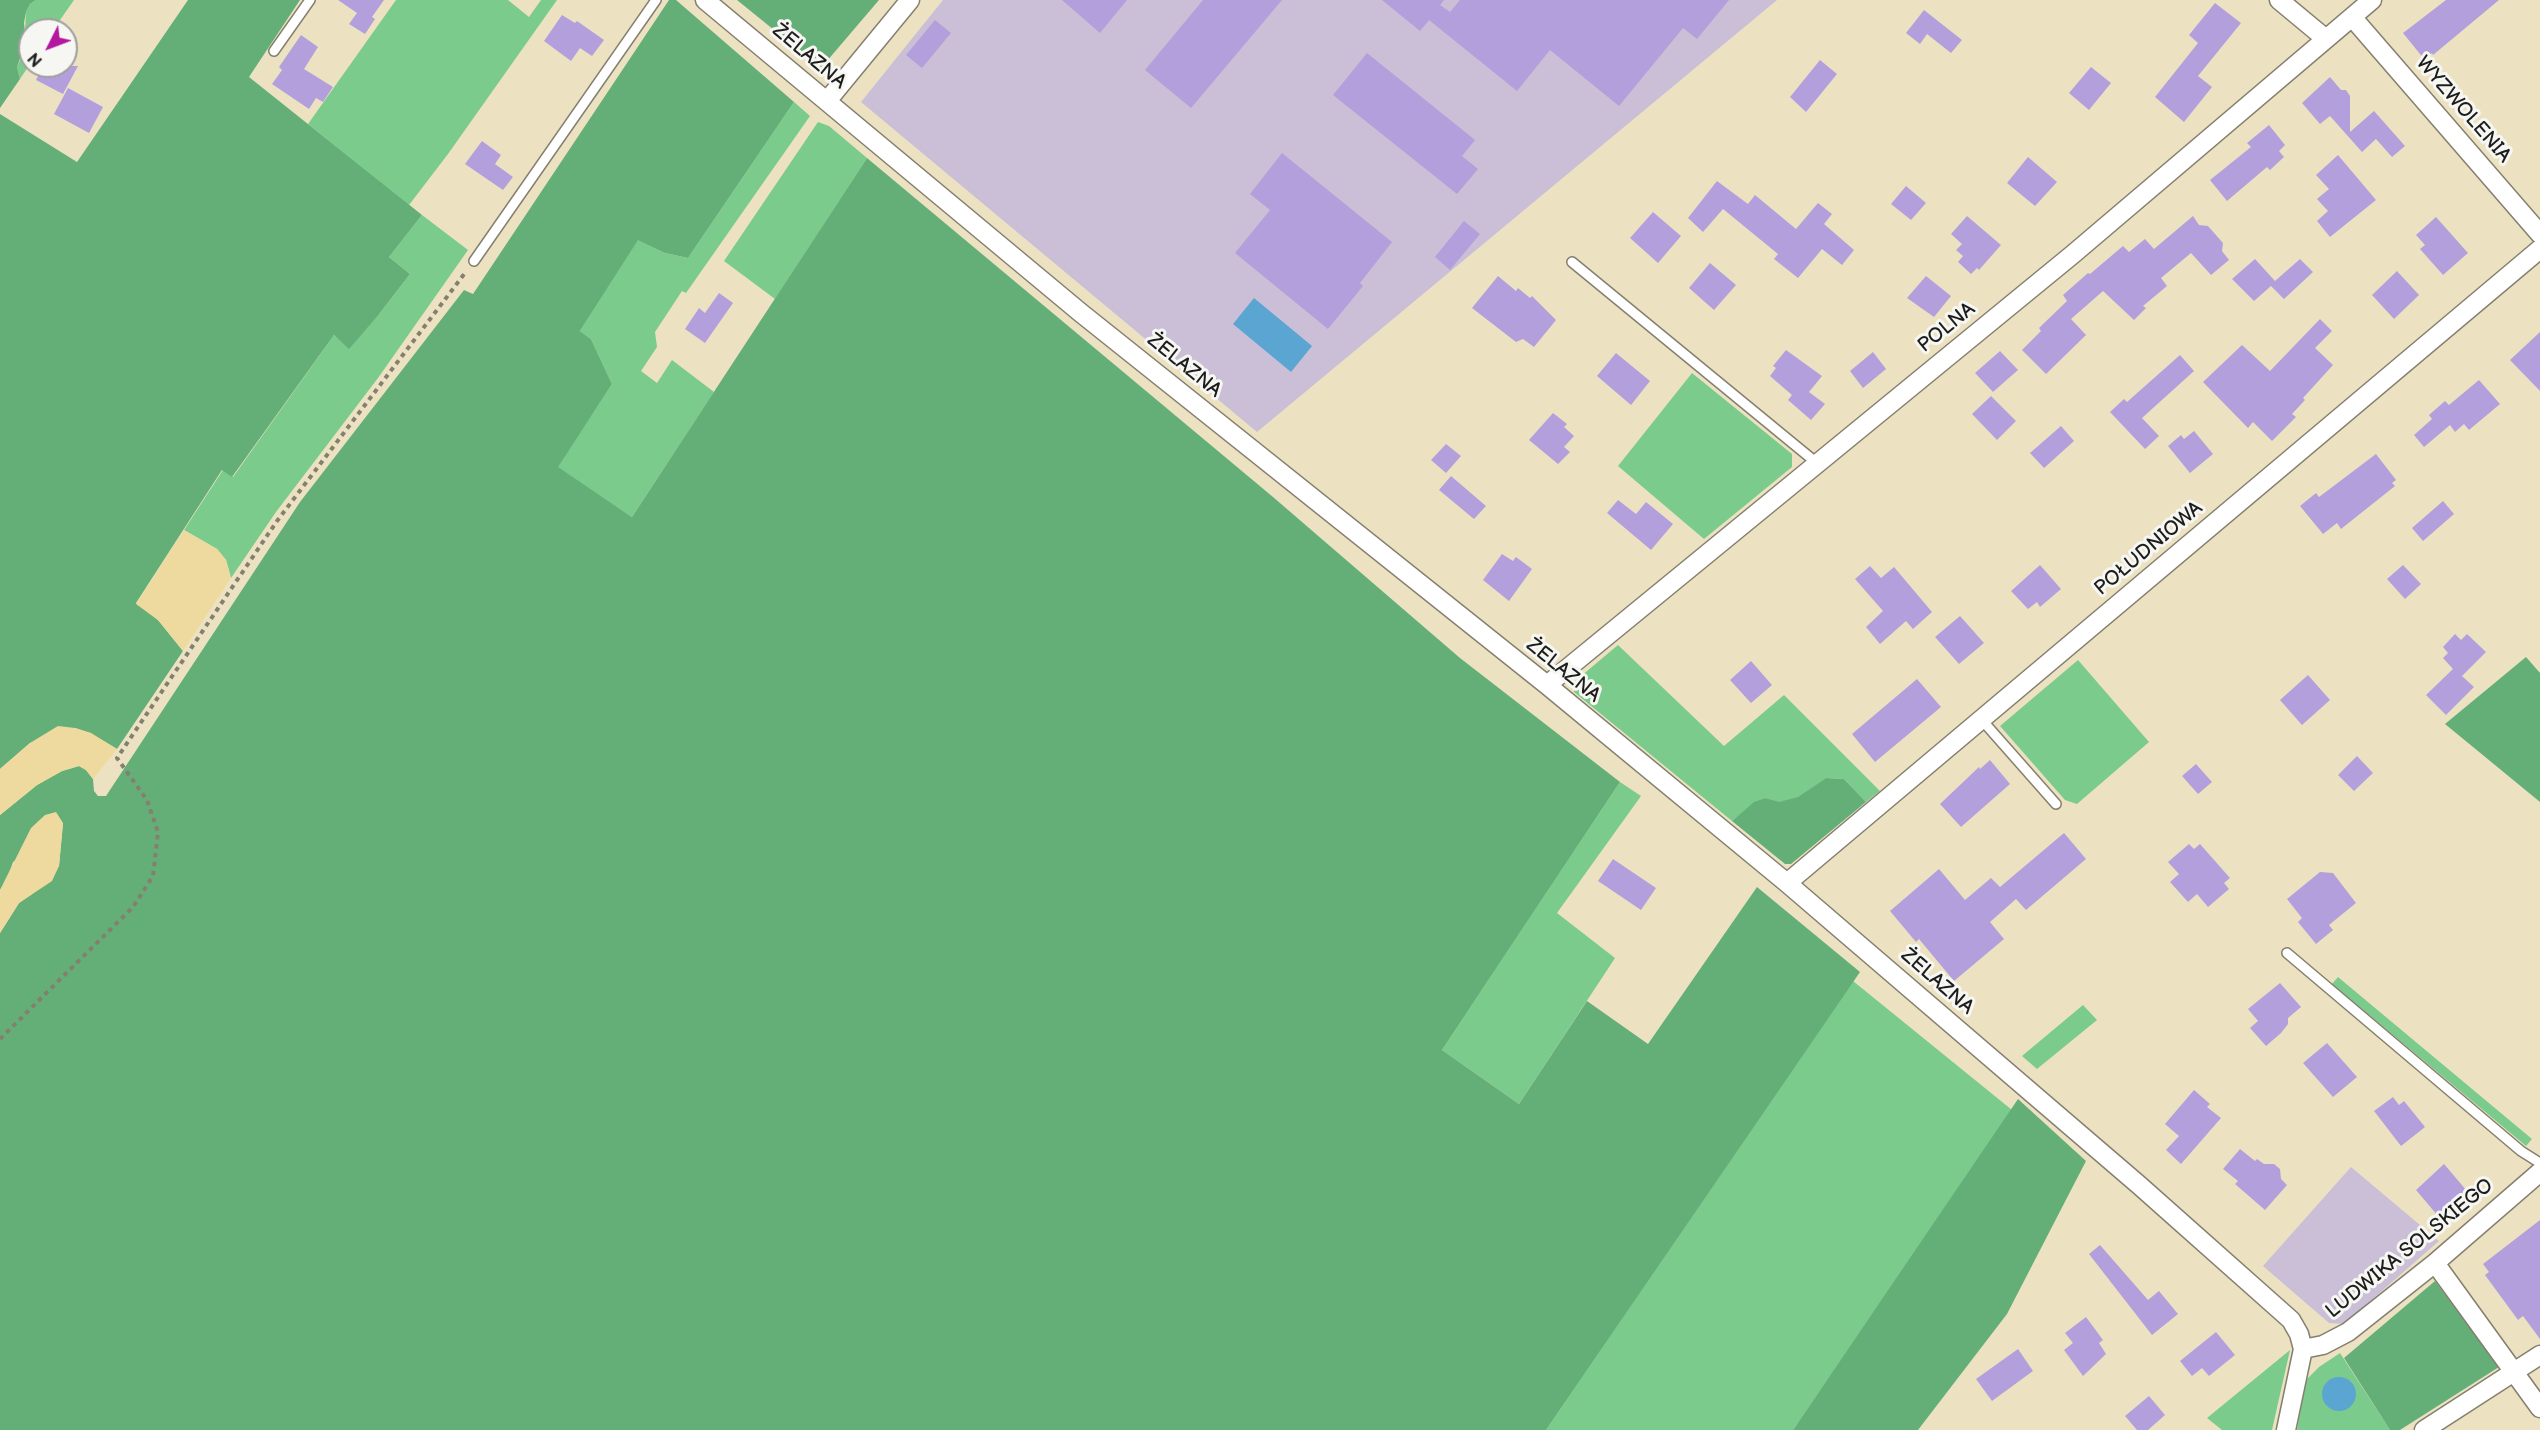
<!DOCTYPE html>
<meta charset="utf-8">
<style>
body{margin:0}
#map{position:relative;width:2540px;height:1430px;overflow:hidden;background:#ece2c2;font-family:"Balsamiq Sans",sans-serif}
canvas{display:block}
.north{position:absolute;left:18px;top:18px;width:60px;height:60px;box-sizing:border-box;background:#f6f6f2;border:2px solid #9f9f9c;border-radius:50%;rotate:228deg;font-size:16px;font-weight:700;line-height:24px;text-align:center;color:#1c1c1c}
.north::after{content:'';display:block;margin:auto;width:21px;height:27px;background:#b5179e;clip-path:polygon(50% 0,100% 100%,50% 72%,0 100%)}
</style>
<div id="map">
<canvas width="2540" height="1430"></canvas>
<div class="north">N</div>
</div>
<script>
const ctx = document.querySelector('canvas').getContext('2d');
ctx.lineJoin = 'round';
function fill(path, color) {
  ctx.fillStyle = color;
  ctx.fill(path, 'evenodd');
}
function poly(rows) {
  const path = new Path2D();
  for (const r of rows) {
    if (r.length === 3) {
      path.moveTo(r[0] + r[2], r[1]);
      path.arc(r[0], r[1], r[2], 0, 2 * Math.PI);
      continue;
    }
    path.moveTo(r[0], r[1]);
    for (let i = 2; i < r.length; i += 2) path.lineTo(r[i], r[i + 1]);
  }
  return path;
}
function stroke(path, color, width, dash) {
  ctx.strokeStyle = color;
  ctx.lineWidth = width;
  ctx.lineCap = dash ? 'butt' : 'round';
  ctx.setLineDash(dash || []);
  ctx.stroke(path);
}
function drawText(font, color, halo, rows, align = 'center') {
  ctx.font = font + ' "Balsamiq Sans",sans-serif';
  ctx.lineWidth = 6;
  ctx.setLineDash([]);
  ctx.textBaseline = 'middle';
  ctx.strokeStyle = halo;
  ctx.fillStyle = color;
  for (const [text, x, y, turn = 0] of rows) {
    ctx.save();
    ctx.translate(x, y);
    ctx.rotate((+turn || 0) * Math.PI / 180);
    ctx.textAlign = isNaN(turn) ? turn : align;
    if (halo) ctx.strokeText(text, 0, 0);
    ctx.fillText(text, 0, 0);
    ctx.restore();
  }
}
const industrial = poly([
 [943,0,1777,0,1257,432,861,102],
 [2351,1167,2439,1241,2344,1324,2329,1323,2263,1266]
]);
const green = poly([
 [36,0,74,0,53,30,30,30,30,64,20,79,17,67,24,50,26,12,30,4],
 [396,0,508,0,529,17,541,0,557,0,448,154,409,205,308,124],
 [794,102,810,116,686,293,682,291,655,332,657,347,641,371,657,383,672,360,714,392,632,517,557,467,612,384,591,339,580,331,638,239,665,253,688,258],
 [818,122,829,126,867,158,775,299,724,261],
 [422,215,468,250,378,378,276,512,231,578,226,560,217,549,184,530,223,470,233,477,334,335,349,348,377,317,410,274,389,257],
 [1692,373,1792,454,1792,467,1704,539,1618,466],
 [1618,645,1724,746,1784,695,1880,791,1866,802,1844,779,1826,778,1799,797,1779,803,1765,798,1755,802,1732,821,1574,692,1574,682],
 [2078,660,2149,742,2077,804,2065,800,2000,726],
 [1620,782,1641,796,1557,913,1615,958,1519,1104,1442,1050],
 [2338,977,2532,1139,2526,1146,2332,984],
 [1853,981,2012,1110,1793,1430,1546,1430],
 [2083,1005,2097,1020,2037,1069,2022,1056],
 [2290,1350,2272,1430,2222,1430,2207,1418],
 [2340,1353,2390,1430,2297,1430,2305,1381,2319,1367]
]);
const forest = poly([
 [0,0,36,0,30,4,26,12,24,23,26,41,17,67,20,79,0,108],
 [188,0,300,0,249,77,422,215,389,257,410,274,377,317,349,349,334,335,232,477,222,470,136,603,158,620,183,651,117,749,90,733,75,728,30,743,0,769,0,114,77,162],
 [669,0,676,0,794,102,688,258,665,253,638,240,580,331,591,339,612,384,558,467,632,517,867,158,1273,497,1460,658,1620,782,1442,1050,1519,1104,1587,1001,1648,1044,1757,887,1860,972,1546,1430,0,1430,0,933,19,903,32,894,59,866,63,823,13,862,6,882,0,890,0,815,37,785,62,771,79,766,86,770,93,779,94,791,98,796,106,796,300,502,464,290,473,294],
 [737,0,879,0,821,68],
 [2526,657,2540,673,2540,802,2445,724],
 [1826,778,1844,779,1866,802,1791,864,1785,864,1732,821,1754,802,1765,798,1779,802,1798,797],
 [2018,1099,2086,1161,2007,1314,1918,1430,1793,1430],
 [2435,1281,2499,1367,2400,1430,2390,1430,2344,1358]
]);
const sand = poly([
 [184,530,217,549,226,560,231,578,183,651,158,620,136,604],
 [58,726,75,728,91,733,117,749,93,779,86,770,79,766,62,771,37,785,0,815,0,769,30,743],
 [56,812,63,823,59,866,52,881,19,903,0,933,0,890,31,828,45,815]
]);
const water = poly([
 [1254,298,1312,346,1291,372,1233,324],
 [2339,1394,17]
]);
const building = poly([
 [338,0,384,0,372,17,375,19,365,34,349,24,357,13],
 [1062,0,1127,0,1100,33],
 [1203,0,1282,0,1191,108,1145,70],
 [1382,0,1444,0,1440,5,1450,12,1460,0,1729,0,1697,39,1683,28,1619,106,1550,50,1517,91,1429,20,1420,31],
 [2446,0,2499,0,2433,55,2432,53,2424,59,2403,33],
 [2215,3,2241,23,2198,76,2212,87,2184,122,2155,97,2198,43,2189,35],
 [1924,10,1962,40,1951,53,1927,34,1920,44,1906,33],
 [562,15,575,23,577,21,604,40,592,56,580,48,571,61,544,41],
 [935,20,951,33,922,68,906,55],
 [301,35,318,47,304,69,333,87,323,102,316,98,309,109,272,84,282,70,279,67],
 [1367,53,1475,140,1462,156,1478,169,1457,194,1333,95],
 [1820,60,1837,74,1806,112,1790,97],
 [43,66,78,66,63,94,36,80],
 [2091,67,2111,83,2089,110,2069,93],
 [2330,77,2341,90,2346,90,2350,96,2350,132,2374,111,2405,146,2392,157,2376,139,2362,152,2330,116,2320,124,2302,103],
 [68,88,103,107,89,133,54,114],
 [2269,125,2285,145,2279,151,2284,157,2270,170,2267,167,2227,201,2210,180,2251,147,2247,143],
 [482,141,501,155,495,164,513,177,503,190,465,164],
 [1282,153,1392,242,1360,283,1363,286,1328,329,1235,253,1270,210,1250,194],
 [2338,155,2376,200,2330,237,2317,221,2328,211,2317,199,2329,189,2316,175],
 [2028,157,2057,182,2035,206,2007,183],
 [1717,181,1748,204,1755,195,1796,229,1818,203,1832,214,1824,224,1854,250,1842,265,1822,249,1798,278,1774,259,1778,254,1723,209,1703,232,1688,218],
 [1906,186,1926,203,1911,220,1891,204],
 [1653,212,1681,236,1658,263,1630,238],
 [1967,216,2001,245,1979,270,1977,268,1971,274,1958,262,1963,256,1956,250,1962,244,1951,234],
 [2193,216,2199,225,2208,226,2223,243,2222,251,2229,260,2211,275,2191,253,2161,278,2167,286,2143,306,2146,308,2134,320,2103,291,2071,319,2086,335,2046,374,2022,350,2041,331,2039,328,2067,301,2063,295,2088,273,2090,274,2123,246,2129,252,2145,239,2154,249],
 [2436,217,2468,253,2443,275,2420,249,2425,245,2416,235],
 [1464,221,1480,234,1450,270,1435,257],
 [2255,259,2275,281,2300,259,2313,272,2284,299,2271,286,2254,301,2232,279],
 [1710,263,1736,285,1714,310,1689,288],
 [2397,271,2419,295,2394,319,2372,295],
 [1498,276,1516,291,1518,288,1530,298,1532,296,1556,320,1534,347,1523,339,1516,342,1472,308],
 [1926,276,1951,296,1934,317,1907,298],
 [719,293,733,303,705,343,685,329,699,308,705,313],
 [2320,319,2332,331,2315,348,2333,365,2303,398,2305,400,2292,414,2296,417,2272,441,2253,422,2248,428,2203,382,2242,345,2270,371],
 [2540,332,2540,391,2510,360],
 [1786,350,1822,376,1809,392,1825,404,1811,420,1788,400,1792,395,1770,376,1776,368,1773,366],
 [2000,351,2018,370,1993,392,1975,373],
 [1873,352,1886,369,1863,388,1850,371],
 [1616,353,1650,381,1631,405,1597,376],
 [2180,355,2194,371,2142,418,2159,436,2145,449,2110,412,2124,399,2127,402],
 [2479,380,2500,404,2469,430,2464,424,2455,432,2450,425,2424,447,2414,435,2432,419,2429,415,2445,401,2449,405],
 [1991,396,2016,421,1997,440,1972,414],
 [1553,413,1567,424,1564,427,1574,436,1564,447,1570,452,1558,464,1529,440],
 [2061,426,2074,441,2044,468,2030,453],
 [2194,431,2213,454,2190,473,2168,446,2181,435,2184,439],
 [1446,444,1461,456,1446,473,1431,460],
 [2376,454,2396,480,2392,483,2395,486,2341,529,2337,523,2323,534,2300,506,2316,493,2319,497],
 [1451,476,1486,506,1474,519,1439,490],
 [1618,500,1636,514,1646,502,1673,524,1651,550,1607,513],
 [2443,501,2454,514,2423,541,2412,528],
 [1502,554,1513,561,1516,557,1532,569,1509,601,1483,580],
 [2040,565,2061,589,2040,607,2037,602,2028,609,2011,591],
 [2403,565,2421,584,2405,599,2387,579],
 [1870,566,1881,578,1894,567,1932,612,1913,629,1906,621,1880,644,1866,627,1883,611,1855,579],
 [1960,616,1984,643,1959,664,1935,637],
 [2455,634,2461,640,2467,634,2486,652,2462,676,2474,687,2446,715,2426,695,2453,669,2443,658,2448,653,2443,647],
 [1751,661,1772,685,1751,703,1730,680],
 [2308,675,2330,700,2302,725,2280,700],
 [1917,679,1941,707,1875,762,1852,734],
 [2357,756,2373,773,2354,791,2338,775],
 [1990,760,2010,784,1961,827,1940,804,1979,767,1980,769],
 [2196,764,2212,782,2198,794,2182,776],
 [2064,833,2086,859,2026,910,2016,899,1990,922,2004,939,1954,981,1919,939,1916,942,1890,911,1939,869,1965,900,1991,878,2000,887],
 [2189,844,2194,849,2200,844,2230,878,2224,883,2229,889,2208,907,2197,894,2188,902,2170,882,2179,874,2168,862],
 [1613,859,1656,888,1641,910,1598,881],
 [2320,872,2333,873,2356,903,2329,925,2333,930,2316,944,2298,922,2302,918,2287,899],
 [2280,983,2301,1007,2288,1018,2288,1024,2281,1033,2266,1046,2250,1028,2258,1021,2248,1009],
 [2327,1043,2357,1077,2333,1097,2303,1063],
 [2194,1090,2210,1104,2207,1107,2221,1118,2181,1164,2166,1150,2179,1136,2165,1124],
 [2393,1097,2399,1105,2404,1101,2425,1127,2401,1146,2374,1111],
 [2240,1149,2255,1161,2257,1159,2264,1164,2274,1164,2280,1169,2281,1179,2287,1185,2265,1210,2235,1184,2238,1181,2223,1169],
 [2444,1164,2467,1191,2438,1216,2416,1190],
 [2540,1220,2540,1339,2523,1316,2518,1320,2485,1275,2489,1272,2483,1264],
 [2100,1245,2148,1300,2159,1291,2178,1314,2152,1335,2089,1254],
 [2086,1317,2103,1340,2099,1343,2106,1354,2083,1376,2064,1350,2073,1343,2065,1333],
 [2216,1332,2235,1355,2209,1376,2202,1368,2192,1376,2180,1361],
 [2018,1349,2033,1371,1992,1401,1976,1379],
 [2149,1396,2165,1415,2148,1430,2137,1430,2125,1416]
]);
const path = poly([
 [0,1039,133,907,153,876,158,832,147,800,117,758,277,521,465,273]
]);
const lane = poly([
 [274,51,310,0],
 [474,261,656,0],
 [1572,262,1818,464],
 [1981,719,2056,804],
 [2287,953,2521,1151,2540,1163]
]);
const street = poly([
 [705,0,1081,313,1547,685,1787,883,2139,1185,2291,1320,2299,1334,2303,1349,2286,1430],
 [2279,0,2326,39],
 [2352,17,2540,234],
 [827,101,910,0],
 [1547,685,2072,255,2372,0],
 [1787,883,2540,249],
 [2435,1263,2540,1408],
 [2303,1349,2323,1345,2348,1332,2435,1263,2540,1172],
 [2424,1430,2540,1355]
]);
const streetNames = [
 ["ŻELAZNA",809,57,40],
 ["WYZWOLENIA",2463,110,49],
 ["POLNA",1947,328,-39],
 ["ŻELAZNA",1184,366,39],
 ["POŁUDNIOWA",2149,549,-40],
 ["ŻELAZNA",1563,671,39],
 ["ŻELAZNA",1937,982,41],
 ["LUDWIKA SOLSKIEGO",2410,1249,-39]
];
fill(industrial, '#cabfd6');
fill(green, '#7bcb8c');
fill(forest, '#64af78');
fill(sand, '#eeda9e');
fill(water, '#5aa5d2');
fill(building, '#b39fdb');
stroke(lane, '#847f6f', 12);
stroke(street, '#847f6f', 21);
stroke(path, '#847f6f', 4, [4.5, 4.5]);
stroke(lane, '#fff', 9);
stroke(street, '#fff', 18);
drawText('20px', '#1c1c1c', '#f6f6f2', streetNames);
</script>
